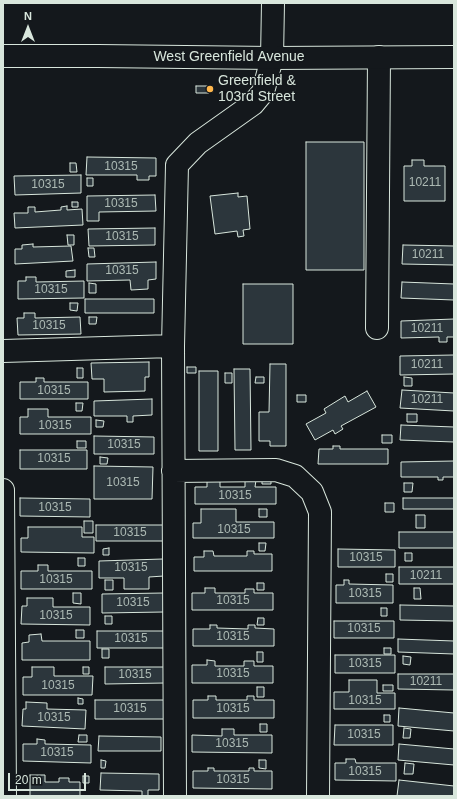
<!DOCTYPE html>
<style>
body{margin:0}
#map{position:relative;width:457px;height:799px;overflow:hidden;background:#14181c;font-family:Helvetica,sans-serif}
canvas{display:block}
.frame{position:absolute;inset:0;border:4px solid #d8e6dc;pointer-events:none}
.north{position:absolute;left:8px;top:8px;width:40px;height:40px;-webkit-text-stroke:3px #14181c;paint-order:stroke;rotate:0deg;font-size:11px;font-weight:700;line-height:16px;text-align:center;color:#d8e6dc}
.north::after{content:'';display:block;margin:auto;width:14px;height:18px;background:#d8e6dc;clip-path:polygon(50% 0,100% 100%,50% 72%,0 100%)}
.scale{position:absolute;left:8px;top:773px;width:78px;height:18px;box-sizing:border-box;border:2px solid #d8e6dc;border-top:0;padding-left:5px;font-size:12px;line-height:14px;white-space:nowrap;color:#d8e6dc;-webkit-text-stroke:3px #14181c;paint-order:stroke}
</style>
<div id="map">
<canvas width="457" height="799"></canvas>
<div class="frame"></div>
<div class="north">N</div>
<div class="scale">20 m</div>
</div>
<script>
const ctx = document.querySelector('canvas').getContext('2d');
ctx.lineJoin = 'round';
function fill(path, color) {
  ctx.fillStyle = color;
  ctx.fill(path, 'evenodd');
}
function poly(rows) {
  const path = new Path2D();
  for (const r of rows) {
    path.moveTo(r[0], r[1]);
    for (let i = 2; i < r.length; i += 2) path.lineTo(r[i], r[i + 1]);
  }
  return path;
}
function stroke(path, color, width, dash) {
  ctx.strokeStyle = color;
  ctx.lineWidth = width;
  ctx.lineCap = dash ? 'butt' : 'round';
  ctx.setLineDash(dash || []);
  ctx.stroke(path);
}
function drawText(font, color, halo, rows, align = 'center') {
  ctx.font = font + ' Helvetica,sans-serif';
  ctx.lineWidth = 3;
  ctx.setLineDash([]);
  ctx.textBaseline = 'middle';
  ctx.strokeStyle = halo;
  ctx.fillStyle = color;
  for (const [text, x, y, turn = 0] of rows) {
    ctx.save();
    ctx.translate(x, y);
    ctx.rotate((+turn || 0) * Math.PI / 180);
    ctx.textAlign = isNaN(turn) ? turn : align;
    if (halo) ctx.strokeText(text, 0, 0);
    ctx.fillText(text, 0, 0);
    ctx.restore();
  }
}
const building = poly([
 [196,86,209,86,209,93,196,93,196,86],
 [306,142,364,142,364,270,306,270,306,142],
 [87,157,156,158,156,176,149,176,149,180,137,180,137,175,86,175,87,157],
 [412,160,424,160,424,166,445,166,445,201,404,201,404,166,412,166,412,160],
 [70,163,76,163,77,172,70,172,70,163],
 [81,175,81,193,15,195,14,176,81,175],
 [87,178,93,178,93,186,87,186,87,178],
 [238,193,238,197,247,196,250,229,243,230,244,236,238,237,237,231,215,234,210,196,238,193],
 [155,195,156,211,99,212,99,221,87,221,87,196,155,195],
 [72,202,78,202,78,207,72,207,72,202],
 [67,206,67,210,82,209,83,225,15,228,14,213,28,213,28,207,35,207,35,212,61,210,61,207,67,206],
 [155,228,155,245,89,246,88,229,155,228],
 [67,235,74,235,74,245,68,245,67,235],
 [33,244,33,247,71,246,73,261,15,264,15,249,22,249,22,245,33,244],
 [403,245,454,246,454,265,402,264,403,245],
 [88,248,94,248,95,257,89,257,88,248],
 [156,262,156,279,148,280,148,289,131,290,130,280,87,281,87,264,156,262],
 [75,270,75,277,66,277,66,271,75,270],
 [26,277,36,277,36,282,84,281,84,298,18,299,18,281,26,281,26,277],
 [402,282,454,284,454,300,401,298,402,282],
 [89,283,96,284,96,293,89,293,89,283],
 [243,284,293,284,293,344,243,344,243,284],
 [85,299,154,299,154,313,85,313,85,299],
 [70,303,78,303,77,311,70,310,70,303],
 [24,313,35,313,35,318,80,317,81,334,18,335,17,318,24,318,24,313],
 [89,317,97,317,96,324,89,324,89,317],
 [454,319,454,337,447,337,447,342,439,342,439,337,401,338,401,321,454,319],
 [454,355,454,374,400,375,400,356,454,355],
 [149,362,149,377,145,377,145,391,104,392,104,379,92,379,91,363,149,362],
 [270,364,286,364,286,446,270,446,270,441,259,441,259,412,269,412,270,364],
 [187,367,196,367,196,373,187,373,187,367],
 [77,368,83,368,83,378,77,378,77,368],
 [234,369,250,369,251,450,235,450,234,369],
 [199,371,218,371,218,451,199,451,199,371],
 [225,373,232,373,232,383,225,383,225,373],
 [256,377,264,377,264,383,255,383,256,377],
 [404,377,412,378,412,386,404,386,404,377],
 [36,378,44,378,44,382,88,382,88,399,20,399,20,382,36,382,36,378],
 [402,390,454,393,454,411,400,408,402,390],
 [367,391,376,407,341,426,343,429,335,434,333,430,315,440,306,424,326,413,324,409,345,396,348,402,367,391],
 [297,395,306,395,306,402,297,402,297,395],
 [152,399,152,415,133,416,133,422,127,422,127,416,94,416,94,401,152,399],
 [76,403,83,403,82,411,76,411,76,403],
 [28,409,48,409,48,417,91,417,91,434,20,434,20,417,28,417,28,409],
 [407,414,417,414,417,422,407,422,407,414],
 [96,420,104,421,103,427,96,427,96,420],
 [401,425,454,427,454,442,400,440,401,425],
 [382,435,392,435,392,443,382,443,382,435],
 [94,436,154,437,154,454,94,454,94,436],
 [77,441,86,441,86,448,77,448,77,441],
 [333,446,340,446,340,449,388,449,388,464,318,464,319,449,333,449,333,446],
 [20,450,87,450,87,469,20,469,20,450],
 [100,457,108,458,107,464,100,464,100,457],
 [454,461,454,477,443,477,443,480,438,480,438,477,401,477,401,462,454,461],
 [94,466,153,467,152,499,94,499,94,466],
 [262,477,271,477,271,484,262,484,262,477],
 [207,480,220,480,220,487,245,487,245,480,256,480,255,487,276,487,276,504,195,504,195,487,207,487,207,480],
 [404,483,413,483,412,492,404,492,404,483],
 [20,498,90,499,90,517,20,516,20,498],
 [403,498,454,498,454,509,403,509,403,498],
 [385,503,394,503,394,512,385,512,385,503],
 [201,509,236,509,236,522,274,522,274,538,193,538,193,523,201,523,201,509],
 [259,509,267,509,267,517,259,517,259,509],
 [416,515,425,515,425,528,416,528,416,515],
 [84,521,93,521,93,533,84,533,84,521],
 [96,525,164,525,164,541,96,541,96,525],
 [28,527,82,527,82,537,94,537,94,553,21,552,21,538,28,538,28,527],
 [399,532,454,532,454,548,399,548,399,532],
 [259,543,266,543,265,551,259,551,259,543],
 [109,548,109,555,103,555,103,549,109,548],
 [338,549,395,550,395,567,338,567,338,549],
 [204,551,213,551,214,556,247,556,247,551,254,551,254,554,272,554,272,571,194,571,194,557,204,557,204,551],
 [405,553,412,553,412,561,405,561,405,553],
 [78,558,85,558,85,566,78,566,78,558],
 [163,559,164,576,149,577,149,589,124,589,124,578,99,578,99,561,163,559],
 [38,565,48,565,48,571,92,571,92,589,21,589,21,571,38,571,38,565],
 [399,567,454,567,454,584,399,584,399,567],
 [386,574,393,574,393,582,386,582,386,574],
 [105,580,113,580,113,590,105,590,105,580],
 [344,580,349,580,349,584,393,585,393,603,336,603,336,585,344,585,344,580],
 [257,583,264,583,264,590,257,590,257,583],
 [205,588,215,588,215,593,245,593,245,589,254,589,254,593,273,593,273,610,192,610,192,593,205,593,205,588],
 [414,588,420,588,421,599,414,599,414,588],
 [73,593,81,593,81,604,73,603,73,593],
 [164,593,164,612,102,613,102,594,164,593],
 [27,598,53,598,53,607,90,607,90,625,21,624,22,606,27,606,27,598],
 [400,605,454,606,454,621,400,620,400,605],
 [381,608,387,608,387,616,381,616,381,608],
 [105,616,112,616,112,624,105,624,105,616],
 [258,618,264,618,264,625,257,625,258,618],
 [334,621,394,621,394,638,334,638,334,621],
 [210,625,217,625,217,628,248,629,248,625,255,625,255,628,274,629,274,646,193,646,193,629,210,629,210,625],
 [76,630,84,630,84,638,76,638,76,630],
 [97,631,164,631,164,648,97,648,97,631],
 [41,634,42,641,90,641,90,660,22,660,22,643,29,642,29,635,41,634],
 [398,639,454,641,454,654,398,652,398,639],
 [384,648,391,648,391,654,384,654,384,648],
 [102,649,109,649,109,658,102,658,102,649],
 [257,652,263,652,263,662,257,662,257,652],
 [335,655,395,655,395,673,335,673,335,655],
 [403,656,411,657,410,665,403,664,403,656],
 [207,660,215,661,215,666,244,666,244,661,254,661,254,666,273,666,273,683,192,683,192,665,207,665,207,660],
 [32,667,54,667,54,676,93,676,92,695,23,695,23,677,32,677,32,667],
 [83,667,89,667,89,674,83,674,83,667],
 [105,667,165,667,165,683,105,684,105,667],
 [398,674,454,674,454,690,398,689,398,674],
 [349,680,377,680,377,693,395,693,395,709,334,709,334,692,349,692,349,680],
 [383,685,393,685,393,691,383,691,383,685],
 [257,687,264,687,264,697,257,697,257,687],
 [208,696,216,696,216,700,247,700,247,696,254,696,254,700,274,700,274,718,193,718,193,700,208,700,208,696],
 [78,698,83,699,83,704,78,704,78,698],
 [95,700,165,700,164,719,95,719,95,700],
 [26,702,47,703,47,709,86,710,85,729,22,726,23,709,26,709,26,702],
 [399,708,454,713,454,731,398,726,399,708],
 [384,715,390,715,390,722,384,722,384,715],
 [260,724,267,724,267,732,260,732,260,724],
 [335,725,393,725,393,745,334,745,335,725],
 [404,728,411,729,410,738,403,738,404,728],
 [222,729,234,729,234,735,272,735,272,753,192,752,192,735,222,736,222,729],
 [79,735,87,735,87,742,78,742,79,735],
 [99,736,161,737,161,751,98,751,99,736],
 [37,739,45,740,45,744,91,745,91,763,23,761,23,744,37,744,37,739],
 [399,744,454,749,454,765,398,760,399,744],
 [346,759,355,759,356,763,396,763,396,781,335,780,335,763,346,763,346,759],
 [101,760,106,761,105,768,101,768,101,760],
 [259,760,266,760,266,769,259,768,259,760],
 [405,763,414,764,413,774,404,774,405,763],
 [208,768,214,768,214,771,249,771,249,768,254,768,254,771,272,771,272,789,193,788,193,771,208,771,208,768],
 [101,773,159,774,159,790,148,790,148,796,142,796,142,791,100,790,101,773],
 [30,775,45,775,45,782,59,782,59,778,69,778,69,782,80,782,80,796,30,796,30,775],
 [83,776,89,776,89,783,83,783,83,776],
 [399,780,454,786,454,796,397,796,399,780]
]);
const minor = poly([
 [377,328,379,57],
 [3,351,173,346],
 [173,471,276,470,295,476,312,492,320,512,318,796],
 [3,490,5,796],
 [175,796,173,346,177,165,198,143,253,104,263,92,272,58,273,3]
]);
const major = poly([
 [3,56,98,56,272,58,454,57]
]);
const markers = [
 [210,89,4,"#ffb74d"]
];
const numberNames = [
 ["10315",121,167],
 ["10211",425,183],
 ["10315",48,185],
 ["10315",121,204],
 ["10315",122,237],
 ["10211",428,255],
 ["10315",122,271],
 ["10315",51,290],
 ["10315",49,326],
 ["10211",427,329],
 ["10211",427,365],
 ["10315",54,391],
 ["10211",427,400],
 ["10315",55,426],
 ["10315",124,445],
 ["10315",54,459],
 ["10315",123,483],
 ["10315",235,496],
 ["10315",55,508],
 ["10315",234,530],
 ["10315",130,533],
 ["10315",366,558],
 ["10315",131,568],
 ["10211",426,576],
 ["10315",56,580],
 ["10315",365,594],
 ["10315",233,601],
 ["10315",133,603],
 ["10315",56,616],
 ["10315",364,629],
 ["10315",233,637],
 ["10315",131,639],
 ["10315",365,664],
 ["10315",233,674],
 ["10315",135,675],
 ["10211",426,682],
 ["10315",58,686],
 ["10315",365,701],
 ["10315",130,709],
 ["10315",233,709],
 ["10315",54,718],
 ["10315",364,735],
 ["10315",232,744],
 ["10315",57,753],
 ["10315",365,772],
 ["10315",233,780]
];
const streetNames = [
 ["West Greenfield Avenue",229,57]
];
const poiNames = [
 ["Greenfield &",218,81],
 ["103rd Street",218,97]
];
fill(building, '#2c363c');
stroke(building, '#d8e6dc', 1);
stroke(minor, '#d8e6dc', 24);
stroke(major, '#d8e6dc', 24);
stroke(minor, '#14181c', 22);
stroke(major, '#14181c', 22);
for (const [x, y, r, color] of markers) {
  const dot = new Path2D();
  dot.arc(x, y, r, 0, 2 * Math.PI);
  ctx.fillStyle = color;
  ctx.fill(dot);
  stroke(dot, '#14181c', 1.5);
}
drawText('12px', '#adbab4', null, numberNames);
drawText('14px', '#d8e6dc', '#14181c', streetNames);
drawText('14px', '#d8e6dc', '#14181c', poiNames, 'left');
</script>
